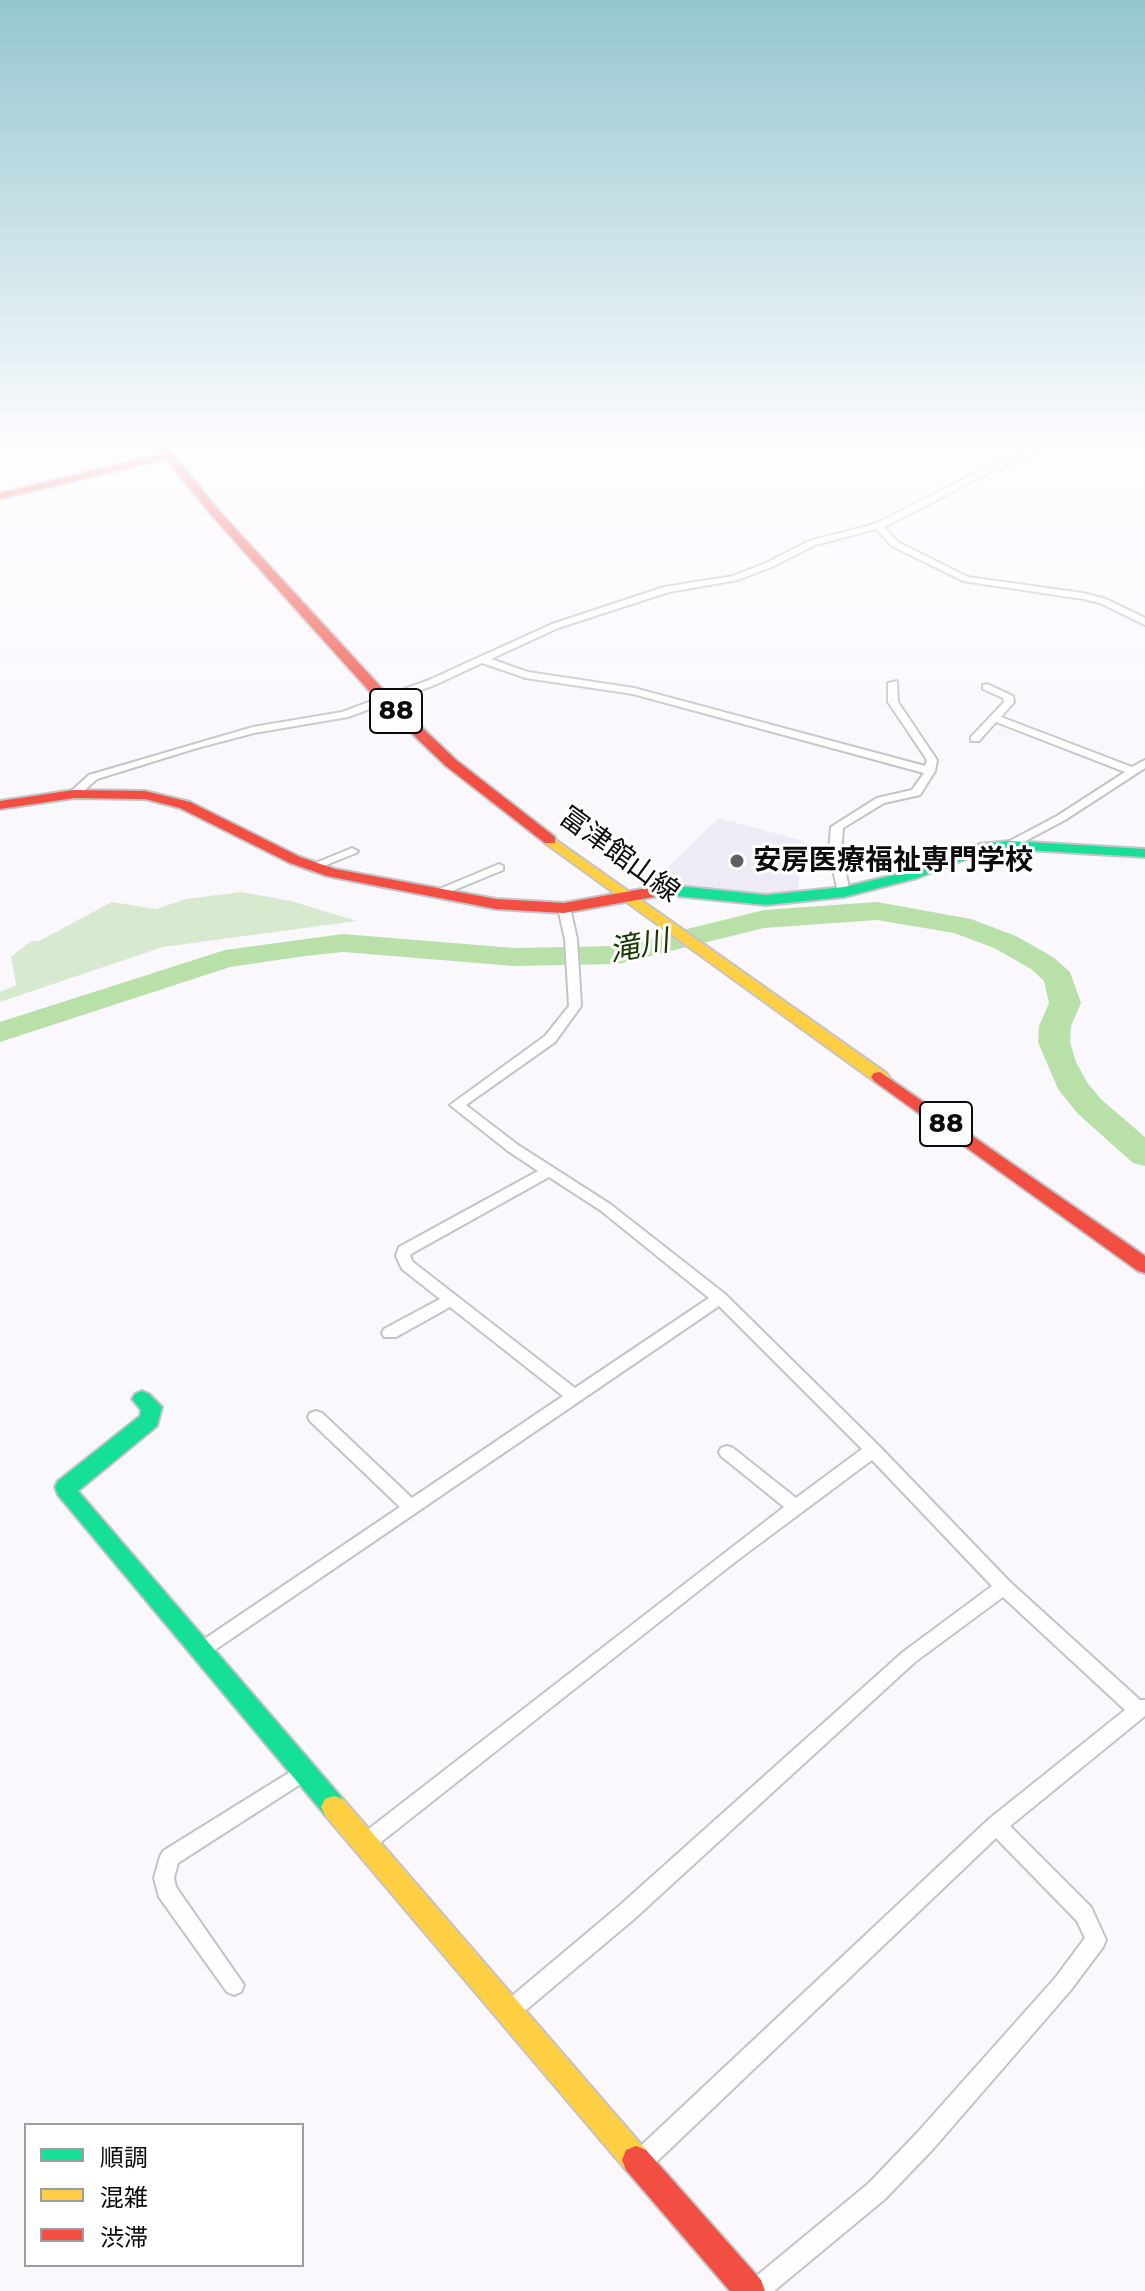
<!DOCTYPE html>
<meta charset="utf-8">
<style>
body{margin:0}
#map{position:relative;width:1145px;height:2291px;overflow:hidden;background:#faf8fd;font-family:Rubik,"Noto Sans JP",sans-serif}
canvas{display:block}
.legend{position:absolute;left:24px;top:2123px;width:280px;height:144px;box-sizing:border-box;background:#fff;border:2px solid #9e9d9f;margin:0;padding:10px 14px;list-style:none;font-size:24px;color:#0c0b0e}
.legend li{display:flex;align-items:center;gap:16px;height:40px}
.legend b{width:40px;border:2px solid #9e9d9f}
</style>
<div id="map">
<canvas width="1145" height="2291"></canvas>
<ul class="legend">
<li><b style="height:10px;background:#16e098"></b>順調</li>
<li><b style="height:10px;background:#ffcf43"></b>混雑</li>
<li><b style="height:10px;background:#f24e42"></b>渋滞</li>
</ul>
</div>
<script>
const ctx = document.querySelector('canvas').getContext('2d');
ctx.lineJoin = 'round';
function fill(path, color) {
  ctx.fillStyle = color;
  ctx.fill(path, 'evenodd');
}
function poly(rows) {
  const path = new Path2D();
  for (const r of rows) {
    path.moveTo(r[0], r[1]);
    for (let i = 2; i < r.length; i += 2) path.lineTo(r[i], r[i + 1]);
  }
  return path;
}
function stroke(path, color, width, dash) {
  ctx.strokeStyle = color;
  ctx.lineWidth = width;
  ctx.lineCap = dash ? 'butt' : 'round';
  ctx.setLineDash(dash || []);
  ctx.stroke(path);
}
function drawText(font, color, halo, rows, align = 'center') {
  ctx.font = font + ' Rubik,"Noto Sans JP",sans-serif';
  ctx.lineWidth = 6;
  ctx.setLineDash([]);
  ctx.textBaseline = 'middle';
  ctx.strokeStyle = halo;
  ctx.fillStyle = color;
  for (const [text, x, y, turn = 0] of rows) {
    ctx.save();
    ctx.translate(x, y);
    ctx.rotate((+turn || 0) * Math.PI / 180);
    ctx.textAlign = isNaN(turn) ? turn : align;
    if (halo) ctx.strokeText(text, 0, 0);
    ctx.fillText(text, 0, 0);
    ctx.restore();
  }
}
const built = poly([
 [719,818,804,841,797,895,647,887]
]);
const green = poly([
 [241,892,291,901,357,921,163,947,0,1002,0,992,16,985,11,957,31,941,39,941,112,902,156,909,186,899]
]);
const river = poly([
 [877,902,971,919,1016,936,1053,957,1070,972,1081,1003,1071,1026,1070,1042,1076,1062,1088,1084,1102,1100,1145,1137,1145,1166,1133,1163,1078,1114,1058,1089,1038,1042,1039,1026,1049,1003,1044,981,1031,969,994,948,954,933,877,920,764,928,618,964,514,966,343,952,305,956,230,967,0,1042,0,1022,225,950,343,934,514,948,618,946,764,910,877,902]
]);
const street = poly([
 [1042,447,1053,447,987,474,884,527,898,542,968,577,1083,593,1106,599,1145,618,1145,625,1100,603,1083,599,963,581,892,546,876,529,815,545,774,566,738,580,669,592,558,628,491,659,528,672,634,688,925,766,927,760,888,702,888,683,897,681,898,702,937,760,935,771,920,795,884,803,843,828,841,852,850,892,848,895,840,895,838,892,829,852,831,827,877,798,912,790,924,773,633,694,526,678,482,663,437,684,348,717,254,733,197,748,97,779,78,796,70,796,68,794,89,775,253,727,342,712,429,680,552,624,664,587,733,576,768,562,809,541,875,524,981,470,1042,447],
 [987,684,1013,696,1014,702,1001,717,1132,767,1145,760,1145,768,1065,820,1014,847,1006,847,1006,843,1057,816,1125,772,996,722,979,741,971,741,971,737,1004,702,1003,698,983,689,983,685,987,684],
 [352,848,358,851,356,853,316,869,312,871,306,867,352,848],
 [499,864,503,866,503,870,440,896,436,897,430,893,499,864],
 [564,904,570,908,577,939,581,1006,555,1042,466,1105,518,1145,610,1204,725,1294,879,1446,1010,1582,1140,1700,1145,1700,1145,1716,1010,1826,1091,1907,1106,1940,1103,1947,1070,1991,933,2149,885,2199,774,2291,744,2291,748,2283,869,2183,917,2133,1056,1977,1085,1938,1077,1921,996,1838,647,2171,639,2174,631,2171,628,2163,631,2155,989,1819,1125,1710,1003,1597,915,1662,633,1920,514,2020,507,2023,500,2020,496,2013,500,2006,619,1906,903,1652,992,1586,872,1460,735,1562,371,1850,364,1853,357,1850,354,1844,357,1838,784,1507,721,1456,719,1452,721,1448,727,1446,733,1448,796,1498,862,1449,719,1306,206,1656,200,1659,194,1656,191,1651,194,1646,400,1507,310,1421,308,1417,310,1413,316,1411,322,1413,412,1498,563,1396,450,1307,396,1337,384,1337,382,1333,384,1329,440,1299,402,1269,396,1256,399,1247,538,1171,508,1151,450,1105,545,1036,569,1006,565,939,558,908,564,904],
 [549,1177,600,1210,709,1298,575,1388,413,1262,410,1256,411,1254,549,1177],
 [303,1764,310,1766,313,1772,310,1778,178,1863,174,1878,176,1887,244,1985,241,1992,234,1995,227,1992,159,1897,154,1878,160,1857,163,1851,303,1764]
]);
const fast = poly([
 [1010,841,1145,849,1145,857,1010,849,987,851,917,878,844,897,766,905,667,895,653,897,645,892,648,889,667,885,766,895,844,887,907,872,980,844,1010,841],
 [142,1391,149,1394,162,1407,157,1426,78,1491,343,1799,347,1807,343,1815,334,1818,325,1815,58,1495,55,1487,58,1481,140,1416,141,1410,132,1399,135,1394,142,1391]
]);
const slow = poly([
 [550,836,886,1073,889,1077,886,1081,874,1081,545,843,545,837,550,836],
 [334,1796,343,1799,646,2150,650,2160,646,2170,636,2174,626,2170,325,1815,321,1807,325,1799,334,1796]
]);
const jam = poly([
 [157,447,167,447,221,513,390,697,456,760,555,837,555,843,545,843,446,766,380,703,213,517,166,459,0,499,0,493,162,454,157,447],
 [74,790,145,791,190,802,300,857,335,869,496,899,564,903,653,887,661,892,653,897,564,913,496,909,327,876,290,863,180,808,145,799,74,798,0,809,0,801,74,790],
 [880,1072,1145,1256,1145,1273,1138,1271,874,1081,871,1077,874,1073,880,1072],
 [636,2146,646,2150,761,2280,765,2291,730,2291,626,2170,622,2160,626,2150,636,2146]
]);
const markers = [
 [737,861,8,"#5f5e62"]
];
const shields = [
 [396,711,52],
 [946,1124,52]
];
const shieldNames = [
 ["88",396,711],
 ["88",946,1124]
];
const streetNames = [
 ["富津館山線",619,855,36]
];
const poiNames = [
 ["安房医療福祉専門学校",753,861]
];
const waterNames = [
 ["滝川",639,947,-11]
];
fill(built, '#eeebf7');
fill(green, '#d7eacf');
fill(river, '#bae0a9');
stroke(street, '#c4c3c7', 4);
stroke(fast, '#c4c3c7', 4);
stroke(slow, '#c4c3c7', 4);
stroke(jam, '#c4c3c7', 4);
fill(street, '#fefeff');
fill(fast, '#16e098');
fill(slow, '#ffcf43');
fill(jam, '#f24e42');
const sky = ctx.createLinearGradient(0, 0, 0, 767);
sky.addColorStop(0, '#95c6cf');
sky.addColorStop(0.58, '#fdfcfe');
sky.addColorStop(1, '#fdfcfe00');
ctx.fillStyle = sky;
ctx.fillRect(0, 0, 1145, 767);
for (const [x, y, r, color] of markers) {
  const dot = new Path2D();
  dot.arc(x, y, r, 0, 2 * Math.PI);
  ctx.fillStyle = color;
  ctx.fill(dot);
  stroke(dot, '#fff', 3);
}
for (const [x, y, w] of shields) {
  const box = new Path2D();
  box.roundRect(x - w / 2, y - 22, w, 44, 6);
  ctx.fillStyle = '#fff';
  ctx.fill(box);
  stroke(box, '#0c0b0e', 2);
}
drawText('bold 26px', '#0c0b0e', null, shieldNames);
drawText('28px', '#0c0b0e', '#fff', streetNames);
drawText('bold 28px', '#0c0b0e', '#fff', poiNames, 'left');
drawText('italic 30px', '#173900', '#fff', waterNames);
</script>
